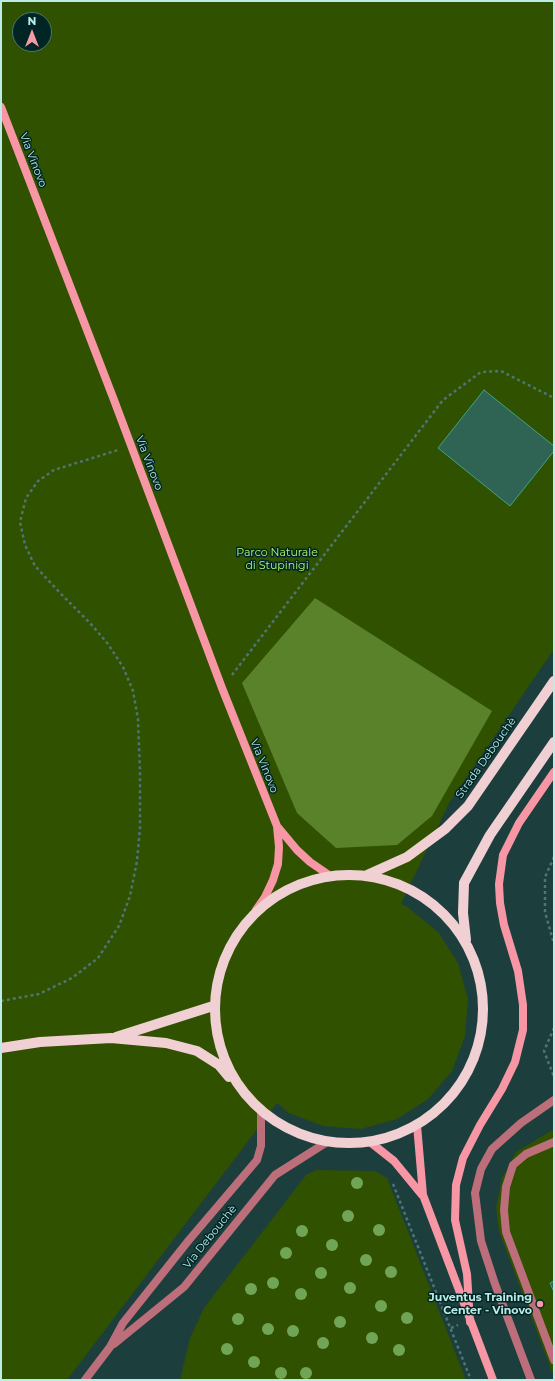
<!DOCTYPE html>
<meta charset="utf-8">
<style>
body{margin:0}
#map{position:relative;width:555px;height:1381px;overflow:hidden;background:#1c3f3d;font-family:Montserrat,sans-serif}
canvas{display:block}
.frame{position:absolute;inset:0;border:2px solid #bbece8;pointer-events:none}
.north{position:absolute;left:12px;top:12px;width:40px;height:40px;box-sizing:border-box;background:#012524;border:1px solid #4b7572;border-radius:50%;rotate:0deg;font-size:11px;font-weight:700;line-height:16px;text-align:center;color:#bbece8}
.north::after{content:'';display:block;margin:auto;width:14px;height:18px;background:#f49aa6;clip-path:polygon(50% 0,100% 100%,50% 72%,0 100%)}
</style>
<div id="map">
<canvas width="555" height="1381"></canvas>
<div class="frame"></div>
<div class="north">N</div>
</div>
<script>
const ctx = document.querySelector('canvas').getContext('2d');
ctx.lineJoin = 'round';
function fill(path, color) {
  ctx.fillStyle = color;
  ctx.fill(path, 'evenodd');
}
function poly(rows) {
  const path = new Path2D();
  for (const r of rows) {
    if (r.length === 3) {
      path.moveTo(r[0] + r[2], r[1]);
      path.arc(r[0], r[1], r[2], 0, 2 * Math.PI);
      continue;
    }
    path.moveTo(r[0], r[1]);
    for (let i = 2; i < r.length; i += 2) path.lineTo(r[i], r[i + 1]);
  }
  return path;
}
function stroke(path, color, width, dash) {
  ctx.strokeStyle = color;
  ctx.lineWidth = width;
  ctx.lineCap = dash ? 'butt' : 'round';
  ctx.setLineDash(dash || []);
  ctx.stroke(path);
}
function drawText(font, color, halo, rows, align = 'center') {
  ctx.font = font + ' Montserrat,sans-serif';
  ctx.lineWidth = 3;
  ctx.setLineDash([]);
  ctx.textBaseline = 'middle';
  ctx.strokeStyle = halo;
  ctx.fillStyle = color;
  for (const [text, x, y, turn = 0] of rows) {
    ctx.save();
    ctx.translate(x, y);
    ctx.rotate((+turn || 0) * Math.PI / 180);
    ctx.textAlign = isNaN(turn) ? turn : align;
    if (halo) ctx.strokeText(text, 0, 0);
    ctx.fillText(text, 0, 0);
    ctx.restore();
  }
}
const green = poly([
 [1,1,554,1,554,649,449,803,401,904,406,906,438,932,458,963,468,999,465,1036,452,1071,428,1099,397,1119,361,1129,323,1126,289,1113,277,1103,67,1380,1,1380],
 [20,20,44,20,44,44,20,44],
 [554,1129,554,1377,499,1231,496,1208,502,1178,516,1152],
 [316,1170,375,1171,387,1178,466,1380,180,1380,190,1338,204,1308,306,1175]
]);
const forest = poly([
 [315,598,492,711,432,816,397,845,336,848,297,813,242,683]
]);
const building = poly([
 [484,390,554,446,554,451,510,506,438,448,484,390],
 [554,1281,554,1292,550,1283,554,1281]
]);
const path = poly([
 [232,675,443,400,481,372,501,371,554,398],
 [554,857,545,877,545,912,554,944],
 [1,1001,39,994,72,978,98,958,119,926,130,896,137,861,140,828,140,772,138,719,133,691,123,667,108,644,90,623,63,596,35,566,25,545,20,522,26,498,38,481,54,470,118,450],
 [554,1028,544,1051,554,1077],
 [393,1184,471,1380],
 [451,1328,458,1325]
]);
const service = poly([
 [554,1142,526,1154,513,1165,506,1187,504,1210,506,1232,554,1360],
 [531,1380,495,1284,481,1241,475,1193,481,1169,492,1149,521,1123,554,1100]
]);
const minor = poly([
 [114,1344,184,1287,275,1175,327,1142],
 [85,1380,110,1347,123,1323,189,1240,257,1160,261,1146,261,1112]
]);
const secondary = poly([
 [1,107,114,400,222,688,277,826,279,847,278,864,273,880,265,897,256,910],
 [277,826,297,850,310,862,329,875],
 [417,1125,423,1195,493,1380],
 [370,1142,394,1161,422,1195],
 [470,1322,467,1274,455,1220,456,1185,463,1158,480,1125,502,1089,515,1062,523,1030,523,1005,518,971,504,925,500,903,499,884,503,855,519,823,554,772]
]);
const primary = poly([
 [349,1009,134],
 [367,875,407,857,445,829,468,806,554,681],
 [466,940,463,913,464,883,490,835,554,742],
 [116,1037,213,1006],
 [1,1048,40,1042,111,1038,166,1043,197,1051,219,1065,229,1077]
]);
const trees = [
 [357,1183],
 [348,1216],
 [379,1230],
 [302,1231],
 [332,1245],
 [286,1253],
 [366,1260],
 [391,1272],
 [321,1273],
 [273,1283],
 [350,1288],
 [251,1289],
 [301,1294],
 [381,1306],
 [407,1318],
 [238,1319],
 [340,1322],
 [268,1329],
 [293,1331],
 [372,1338],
 [323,1343],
 [227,1349],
 [399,1350],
 [254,1362],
 [281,1373],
 [306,1373]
];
const markers = [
 [540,1304,4,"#f49aa6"]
];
const streetNames = [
 ["Via Vinovo",33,160,69],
 ["Via Vinovo",149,463,69],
 ["Strada Debouchè",486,758,-55],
 ["Via Vinovo",264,766,68],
 ["Via Debouchè",210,1237,-51]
];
const parkNames = [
 ["Parco Naturale",277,553],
 ["di Stupinigi",277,566]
];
const poiNames = [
 ["Juventus Training",532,1298],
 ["Center - Vinovo",532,1311]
];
fill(green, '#305100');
fill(forest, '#59822b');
fill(building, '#2f6353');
stroke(building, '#41a286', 1);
stroke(path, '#4e7573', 2.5, [3, 3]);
stroke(service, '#bc6f7a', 8);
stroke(minor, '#bc6f7a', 8);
stroke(secondary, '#f796a4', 8);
stroke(primary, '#f1d0d3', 10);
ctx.fillStyle = '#70a556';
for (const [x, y] of trees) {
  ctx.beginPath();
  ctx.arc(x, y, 6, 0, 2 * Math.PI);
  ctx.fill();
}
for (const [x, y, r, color] of markers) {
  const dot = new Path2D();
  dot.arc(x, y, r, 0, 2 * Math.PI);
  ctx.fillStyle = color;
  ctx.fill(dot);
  stroke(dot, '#012524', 1.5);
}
drawText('11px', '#bbece8', '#012524', streetNames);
drawText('11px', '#b4f96b', '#012524', parkNames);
drawText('bold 11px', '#bbece8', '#012524', poiNames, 'right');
</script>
